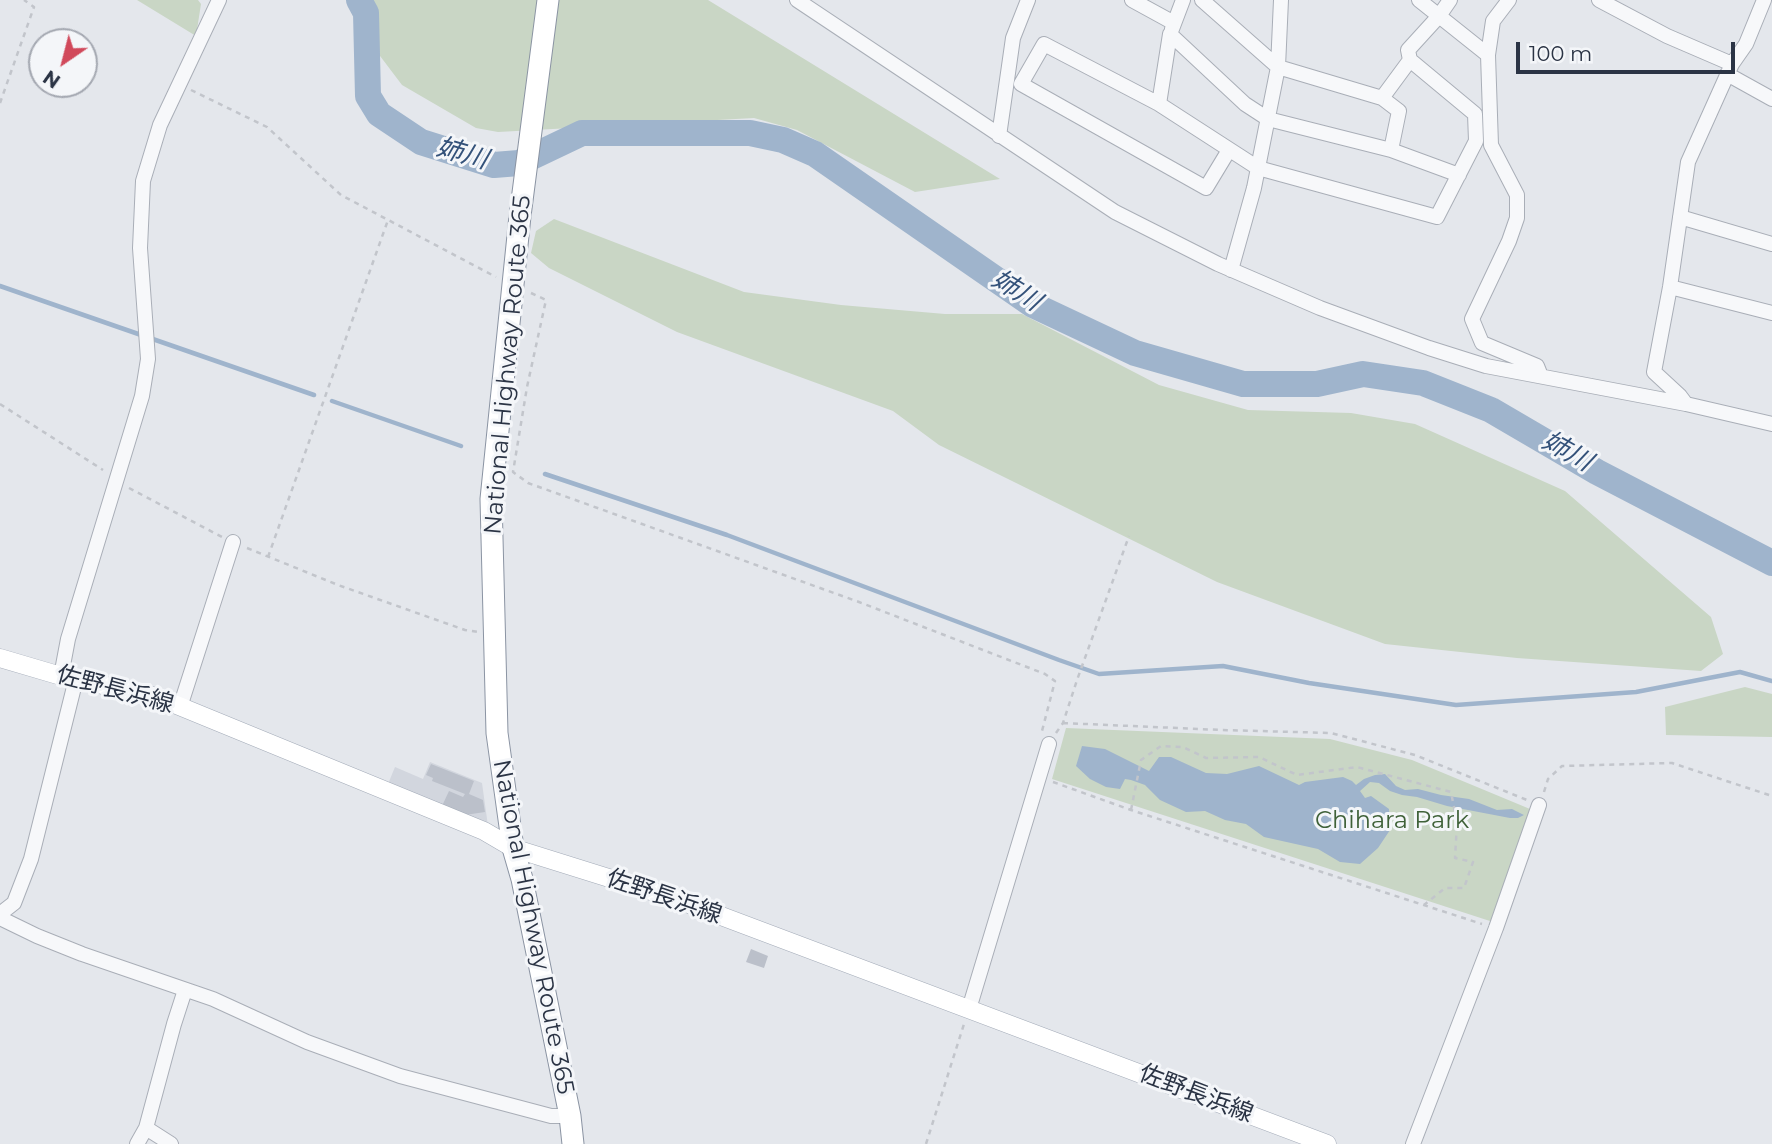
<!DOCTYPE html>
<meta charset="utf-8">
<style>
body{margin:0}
#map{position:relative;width:1772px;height:1144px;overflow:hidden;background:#e4e7ec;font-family:Montserrat,sans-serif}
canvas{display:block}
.north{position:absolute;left:28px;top:28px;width:70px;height:70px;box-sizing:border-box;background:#f4f6f9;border:2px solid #a4a8b1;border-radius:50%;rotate:215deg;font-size:19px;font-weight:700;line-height:28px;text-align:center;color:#2b3445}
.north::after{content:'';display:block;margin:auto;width:24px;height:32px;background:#d1495b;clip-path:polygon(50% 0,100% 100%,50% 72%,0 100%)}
.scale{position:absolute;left:1516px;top:42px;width:219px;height:32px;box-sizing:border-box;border:4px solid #2b3445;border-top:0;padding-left:9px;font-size:21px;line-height:24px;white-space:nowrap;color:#2b3445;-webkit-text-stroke:5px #f4f6f9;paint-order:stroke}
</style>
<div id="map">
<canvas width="1772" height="1144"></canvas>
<div class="north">N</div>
<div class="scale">100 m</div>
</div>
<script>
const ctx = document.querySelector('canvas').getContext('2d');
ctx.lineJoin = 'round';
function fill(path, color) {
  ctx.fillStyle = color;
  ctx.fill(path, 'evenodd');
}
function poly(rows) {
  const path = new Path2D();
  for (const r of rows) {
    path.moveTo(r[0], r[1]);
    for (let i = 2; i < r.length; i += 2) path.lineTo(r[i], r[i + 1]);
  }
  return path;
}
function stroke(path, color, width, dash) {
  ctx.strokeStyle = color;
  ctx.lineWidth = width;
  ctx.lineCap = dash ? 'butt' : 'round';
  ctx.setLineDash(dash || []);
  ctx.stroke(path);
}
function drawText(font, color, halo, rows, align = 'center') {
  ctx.font = font + ' Montserrat,"Noto Sans JP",sans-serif';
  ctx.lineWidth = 6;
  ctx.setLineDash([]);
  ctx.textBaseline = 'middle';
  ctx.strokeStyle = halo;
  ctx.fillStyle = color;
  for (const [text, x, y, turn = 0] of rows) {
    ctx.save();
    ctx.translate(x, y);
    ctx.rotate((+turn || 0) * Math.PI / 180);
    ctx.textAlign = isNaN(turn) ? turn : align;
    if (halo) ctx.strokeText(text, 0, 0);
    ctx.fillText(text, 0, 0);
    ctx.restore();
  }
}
const built = poly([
 [430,762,482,783,488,826,388,784,395,767,423,779]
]);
const green = poly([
 [137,0,198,0,201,4,196,36],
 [371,0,708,0,1000,179,915,192,797,130,754,118,498,132,476,128,402,85,374,48],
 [554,219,744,292,841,305,945,314,1022,314,1159,385,1248,410,1351,413,1415,424,1565,491,1711,617,1723,654,1701,671,1517,658,1385,644,1217,582,939,445,893,411,677,332,549,268,531,253,536,231],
 [1745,687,1772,694,1772,737,1666,735,1665,707],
 [1066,728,1330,739,1412,760,1530,809,1493,922,1052,779]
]);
const water = poly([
 [1082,746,1105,749,1149,771,1159,757,1171,757,1206,773,1227,774,1259,766,1299,785,1305,782,1343,777,1352,781,1356,785,1364,779,1375,775,1385,774,1396,786,1405,790,1418,789,1441,795,1469,799,1497,810,1512,809,1524,815,1518,818,1510,818,1447,806,1417,797,1402,795,1390,791,1379,783,1370,782,1360,791,1365,798,1371,796,1389,809,1390,830,1378,848,1360,864,1340,862,1318,849,1264,837,1246,824,1225,820,1205,811,1186,812,1160,800,1145,785,1131,780,1125,779,1120,789,1106,787,1090,779,1076,766]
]);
const stream = poly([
 [0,286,314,395],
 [332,401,461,446],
 [545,474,727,535,1059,660,1099,674,1223,666,1309,683,1456,705,1636,692,1740,672,1772,681]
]);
const river = poly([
 [359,0,366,13,368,96,379,114,421,142,494,165,519,163,582,133,750,133,783,140,815,154,1033,305,1135,353,1243,384,1317,384,1363,374,1423,383,1491,410,1597,472,1772,563]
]);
const building = poly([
 [431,764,474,781,469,794,483,800,485,812,465,815,442,806,449,791,463,797,465,794,432,781,433,778,426,775],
 [751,949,768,956,764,968,746,962]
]);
const path = poly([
 [191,90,267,127,341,195,496,277],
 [0,103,34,7,24,0],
 [531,293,546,300,527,387,513,472,528,483,859,602,1045,674,1055,681,1042,731],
 [0,404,103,470],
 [129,488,222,537],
 [247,548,338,585,465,630,478,632],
 [268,557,388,220],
 [1063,723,1222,730,1331,733,1415,755,1527,800],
 [1056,733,1063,723,1077,680,1129,536],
 [1053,782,1131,810,1482,924],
 [1544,792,1548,779,1562,766,1672,763,1772,796],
 [1131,810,1141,760,1161,746,1183,747,1206,758,1259,757,1297,775,1357,767,1451,792,1457,823,1455,858,1473,862,1464,888,1445,888,1424,905],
 [926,1144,964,1024]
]);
const minor = poly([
 [797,0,1115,212,1218,264,1320,308,1429,348,1486,366,1686,404,1772,424],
 [1132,0,1174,23],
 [1202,0,1278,67,1382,98],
 [1419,0,1488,55],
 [1509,0,1493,21,1488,55,1491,145,1517,195,1517,218,1509,241,1472,319,1482,343,1537,366,1541,376],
 [1599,0,1667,36,1732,64,1746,44,1764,0],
 [1172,29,1183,0],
 [1410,60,1408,50,1439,16,1450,0],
 [1727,74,1772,99],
 [1159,104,1044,44,1021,84,1206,188,1229,150],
 [999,136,1013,38,1028,0],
 [1391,150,1268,119,1245,104,1170,34,1159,104,1258,168,1437,217,1476,141,1475,114,1410,60,1382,98,1399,111,1391,150,1459,175],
 [1680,217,1772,244],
 [1231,270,1254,188,1278,67,1281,0],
 [1670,287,1772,313],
 [1686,404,1680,396,1654,372,1670,287,1688,162,1732,64],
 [61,676,68,639,142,396,148,359,140,248,143,181,160,125,219,0],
 [180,707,233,542],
 [0,914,14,903,31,859,76,679],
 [0,918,37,936,82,954,213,999,307,1042,400,1076,551,1116,570,1116],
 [969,1009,1049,744],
 [146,1128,171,1144],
 [137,1144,146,1128,174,1024,185,990],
 [1413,1144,1496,928,1539,805]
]);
const major = poly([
 [0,658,61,676,157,697,484,831,513,848,676,899,1327,1144]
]);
const highway = poly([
 [548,0,520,216,491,499,497,733,513,848,522,879,570,1116,573,1144]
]);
const streetNames = [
 ["National Highway Route 365",508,365,-85],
 ["佐野長浜線",115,690,15],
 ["佐野長浜線",664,897,19],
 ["National Highway Route 365",533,927,79],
 ["佐野長浜線",1196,1094,21]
];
const parkNames = [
 ["Chihara Park",1392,821]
];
const waterNames = [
 ["姉川",462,154,16],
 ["姉川",1016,291,32],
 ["姉川",1567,452,29]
];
fill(built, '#d2d6de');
fill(green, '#c9d6c5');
fill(water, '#9fb4cc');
stroke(stream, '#9fb4cc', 4.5);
stroke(river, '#9fb4cc', 26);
fill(building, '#bbc0ca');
stroke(minor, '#a9aeb7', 16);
stroke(major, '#a3abb8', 19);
stroke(highway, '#8b94a3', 23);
stroke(path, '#c2c5cb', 2.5, [5, 5]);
stroke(minor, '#f7f8fa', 14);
stroke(major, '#fff', 18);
stroke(highway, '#fff', 21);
drawText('24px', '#2b3445', '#f4f6f9', streetNames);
drawText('24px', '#3f6138', '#f4f6f9', parkNames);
drawText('italic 26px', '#34527a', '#f4f6f9', waterNames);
</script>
